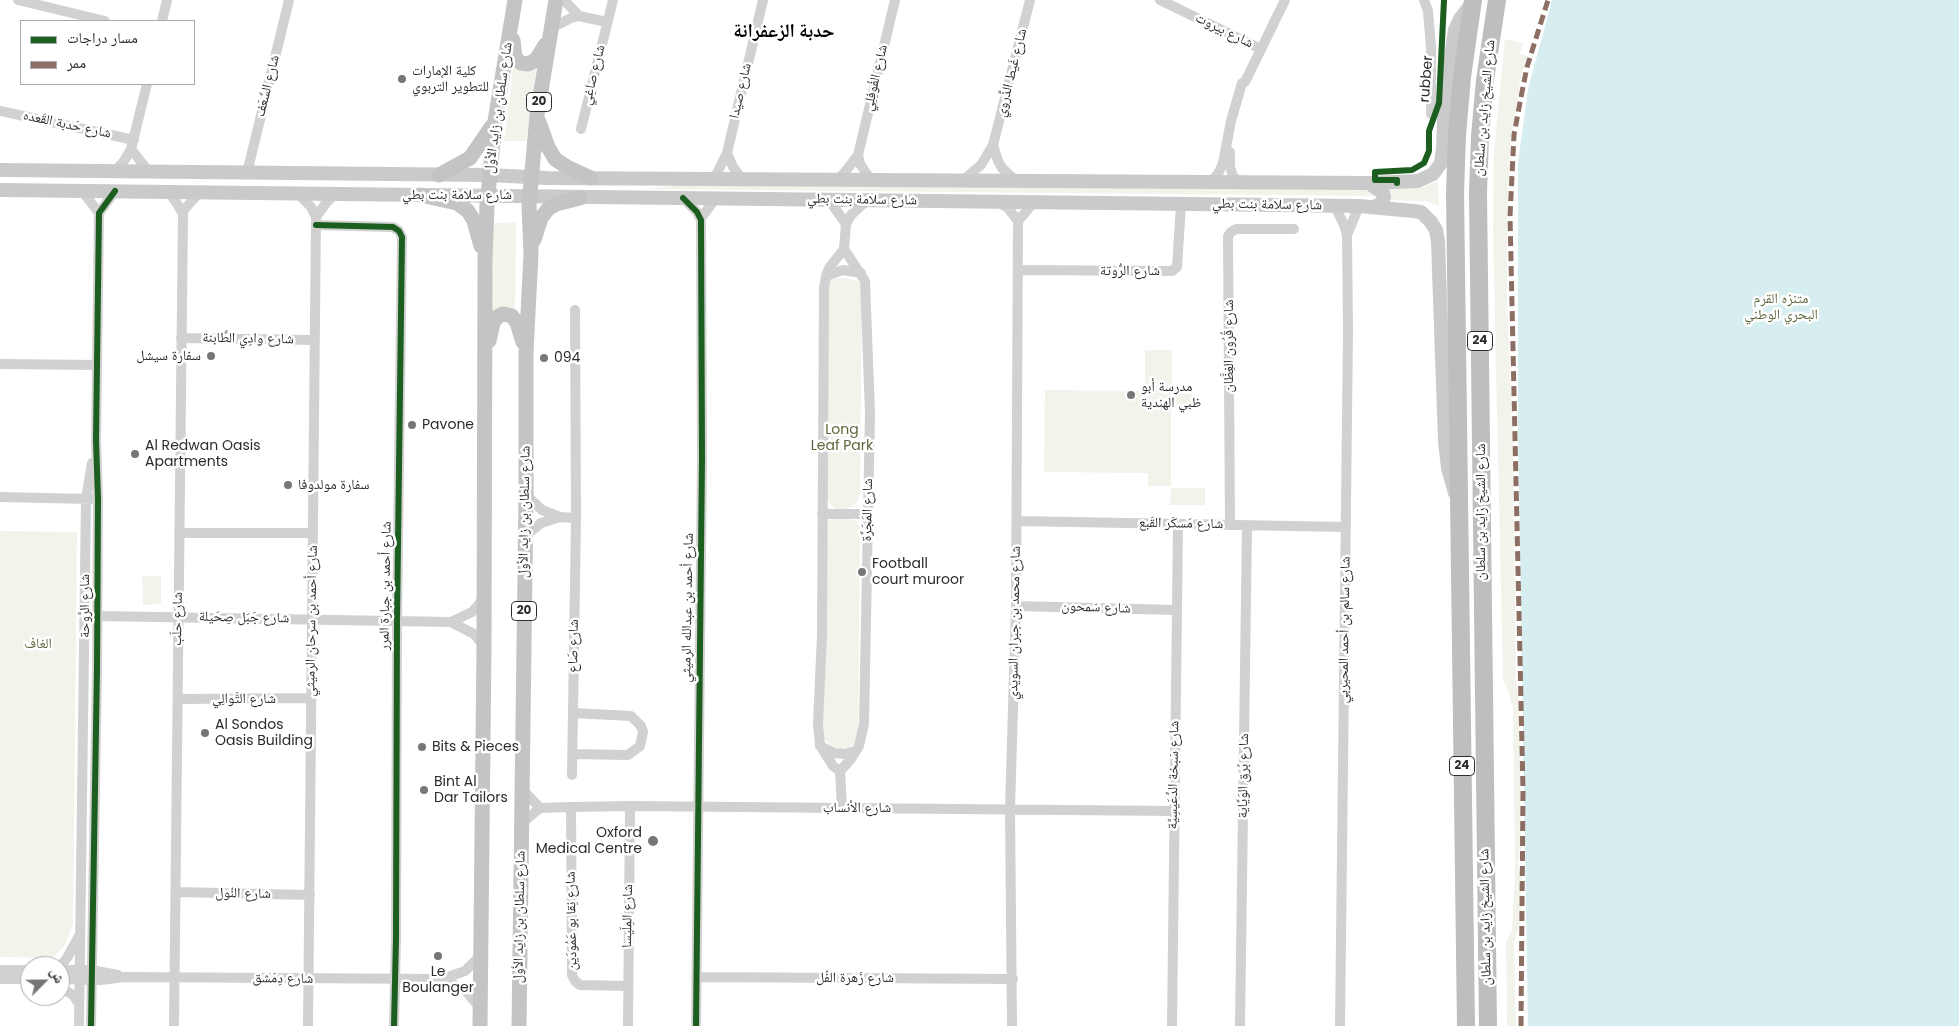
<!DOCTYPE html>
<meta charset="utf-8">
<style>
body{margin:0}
#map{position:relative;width:1959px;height:1026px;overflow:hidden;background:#fff;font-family:Poppins,"Noto Naskh Arabic",sans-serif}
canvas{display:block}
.legend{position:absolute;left:20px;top:20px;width:175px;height:65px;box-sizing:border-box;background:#fff;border:1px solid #ababab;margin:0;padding:6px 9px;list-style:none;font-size:15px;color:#2c2c2c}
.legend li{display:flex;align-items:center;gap:10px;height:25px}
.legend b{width:25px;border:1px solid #ababab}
.north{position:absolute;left:20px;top:956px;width:50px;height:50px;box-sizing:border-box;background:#fff;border:1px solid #ababab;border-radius:50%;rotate:67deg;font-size:14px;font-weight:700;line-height:20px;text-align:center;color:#2c2c2c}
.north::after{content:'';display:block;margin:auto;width:18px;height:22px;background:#767676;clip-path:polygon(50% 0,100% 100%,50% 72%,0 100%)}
</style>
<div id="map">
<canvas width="1959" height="1026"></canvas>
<ul class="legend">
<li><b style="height:6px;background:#1b5e20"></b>مسار دراجات</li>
<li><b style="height:6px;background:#8d6e63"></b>ممر</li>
</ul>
<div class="north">ش</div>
</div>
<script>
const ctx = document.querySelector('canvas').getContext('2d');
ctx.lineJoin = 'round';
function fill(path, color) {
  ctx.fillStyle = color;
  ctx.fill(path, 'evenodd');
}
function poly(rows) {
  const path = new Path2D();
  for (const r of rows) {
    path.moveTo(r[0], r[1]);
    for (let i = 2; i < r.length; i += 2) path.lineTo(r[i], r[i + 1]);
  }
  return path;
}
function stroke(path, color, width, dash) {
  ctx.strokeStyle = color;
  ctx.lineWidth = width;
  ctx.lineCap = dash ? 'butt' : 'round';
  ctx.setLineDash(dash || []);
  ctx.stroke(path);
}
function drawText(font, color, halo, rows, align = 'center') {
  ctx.font = font + ' Poppins,"Noto Naskh Arabic",sans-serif';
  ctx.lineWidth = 5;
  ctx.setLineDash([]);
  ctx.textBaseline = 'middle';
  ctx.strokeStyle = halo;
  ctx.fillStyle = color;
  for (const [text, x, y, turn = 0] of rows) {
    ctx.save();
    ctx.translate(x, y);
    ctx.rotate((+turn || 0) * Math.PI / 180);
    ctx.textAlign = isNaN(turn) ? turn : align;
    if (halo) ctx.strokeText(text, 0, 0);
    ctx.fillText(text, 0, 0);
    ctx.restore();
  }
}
const green = poly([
 [1505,39,1523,43,1520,54,1527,56,1520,82,1510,151,1507,216,1507,298,1513,446,1516,680,1519,700,1521,850,1519,850,1518,871,1521,872,1521,920,1514,942,1516,1026,1507,1026,1506,941,1512,930,1515,872,1513,704,1510,702,1510,695,1503,679,1493,232,1494,152],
 [514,62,537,64,526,141,504,141],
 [1438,181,1439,206,1426,201,1388,200,1387,188,1421,188],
 [698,184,1372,189,1378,196,640,189],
 [516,222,515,312,491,315,494,223],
 [844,278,858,281,862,288,860,494,857,502,853,506,842,511,834,508,824,496,828,283,832,279],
 [1145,350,1172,350,1172,391,1192,392,1192,405,1171,405,1171,486,1148,486,1148,473,1044,472,1045,390,1145,391],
 [1171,488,1205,488,1205,505,1170,505],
 [842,517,857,521,860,528,858,734,856,741,851,746,840,750,832,747,822,736,827,523,831,519],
 [0,531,77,532,73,924,64,947,52,958,0,957],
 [142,576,161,576,161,604,143,605]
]);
const water = poly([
 [1552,0,1959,0,1959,1026,1528,1026,1518,428,1518,163,1528,89]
]);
const street = poly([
 [18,0,105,21],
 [564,0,579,16],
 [1160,0,1261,49],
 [1424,0,1428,11,1431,47,1431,114],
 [162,21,167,0],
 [551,28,571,18,579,16,607,22],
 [0,111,134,140],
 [581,129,613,0],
 [993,145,998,161,1002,168,1016,181],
 [131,149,149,172],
 [1230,152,1230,167,1233,176,1239,182],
 [727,153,733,167,742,179],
 [858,155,860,164,871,180],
 [115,171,124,161,131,149,147,84],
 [247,173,289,0],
 [714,179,727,153,763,0],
 [837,180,845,172,858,155,895,0],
 [963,180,981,165,993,145,1030,0],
 [1211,182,1218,174,1223,163,1231,121,1242,83,1245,82,1285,0],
 [82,191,99,213],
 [168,192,176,202,183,214,174,1026],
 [298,194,311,207,316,217],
 [683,198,697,212,701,220,702,459,696,1026],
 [829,200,846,224],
 [998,202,1008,208,1018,221],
 [1335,206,1344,225,1347,235,1348,331,1340,1026],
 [182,212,199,193],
 [701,218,716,198],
 [316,225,393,227,399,231,402,237,397,621,396,938,394,1026],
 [1347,235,1359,206],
 [1018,270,1172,271,1177,267,1181,204],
 [826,276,843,270,861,273],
 [181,338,314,340],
 [0,364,97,365],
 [526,495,542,510,560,517,576,518],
 [0,497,91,499],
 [822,514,868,514],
 [1017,521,1346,527],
 [1230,525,1228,236,1231,232,1236,229,1294,229],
 [179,533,313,533],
 [525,536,541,523,560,517],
 [1016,606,1176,610],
 [97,616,451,622,474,634,484,646],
 [451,622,472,612,480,603,483,595],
 [178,699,311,698],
 [820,746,834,753,845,754,855,751],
 [572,754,628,755,640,746,643,732,641,726,631,716,573,713],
 [840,771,851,759,859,746,864,724,870,413,865,281,844,249],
 [572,775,576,518,575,310],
 [522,789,540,808],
 [571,807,572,975,575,981,580,985,628,986],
 [842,808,840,771,833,766,820,745,818,724,822,635,824,288,826,276,829,268,844,249,846,224,851,215,867,200],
 [522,823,540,808,571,807,630,806,1174,811],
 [176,892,310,895],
 [60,967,67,958,79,936],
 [0,970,30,970],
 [60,970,91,970,118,975],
 [696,977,1013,979],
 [0,979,30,979],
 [60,979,101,980,124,977,442,979,465,971,480,956],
 [442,979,465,990,480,1008],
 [60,987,73,995,79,1004],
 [79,1026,86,499,92,463],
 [91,1026,97,669,98,499,96,440,99,213,115,191],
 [308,1026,316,217,326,203,335,194],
 [628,1026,630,806],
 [1012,1026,1010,809,1016,606,1018,221,1034,202],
 [1172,1026,1178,524],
 [1240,1026,1247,526]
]);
const secondary = poly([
 [0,170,489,175,547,178,1369,183,1418,181,1433,174,1441,163,1443,147,1445,95,1455,30,1460,19,1472,3],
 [1369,183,1383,193,1384,197,1382,203,1374,207],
 [0,190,1359,206,1413,211,1421,212,1431,222,1436,230,1438,242,1445,441,1448,468,1455,493]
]);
const primary = poly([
 [513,40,515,58,521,63,528,64,536,60,545,45],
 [539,122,548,147,555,159,567,167,591,178],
 [439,175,470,158,492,126],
 [420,195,457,203,468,211,474,221,481,246],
 [534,240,541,218,548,209,556,204,580,198],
 [489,341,493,323,497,317,503,314,512,316,517,323,523,342],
 [480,1026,484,646,485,261,487,205,495,121,515,0],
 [519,1026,526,495,526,353,531,254,529,205,537,115,556,0]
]);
const highway = poly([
 [1466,1026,1455,193,1457,135,1462,77,1473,0],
 [1488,1026,1478,193,1480,136,1485,80,1497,0]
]);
const quiet = poly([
 [1521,1026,1523,791,1510,216,1514,135,1521,97,1527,67,1548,0]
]);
const cycleway = poly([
 [1397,183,1397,180,1375,180,1375,172,1412,170,1424,163,1429,151,1429,131,1439,103,1444,0],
 [683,198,697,212,701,220,702,459,696,1026],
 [316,225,393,227,399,231,402,237,397,621,396,938,394,1026],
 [91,1026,97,669,98,499,96,440,99,213,115,191]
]);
const markers = [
 [402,79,5,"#767676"],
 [211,356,5,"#767676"],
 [544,358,5,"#767676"],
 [1131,395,5,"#767676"],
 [412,425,5,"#767676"],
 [135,454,5,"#767676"],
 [288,485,5,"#767676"],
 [862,572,5,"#767676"],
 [205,733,5,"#767676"],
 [422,747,5,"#767676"],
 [424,790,5,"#767676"],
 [653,841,6,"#767676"],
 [438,956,5,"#767676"]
];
const shields = [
 [539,102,25],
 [1480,341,25],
 [524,611,25],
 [1462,766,25]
];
const shieldNames = [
 ["20",539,102],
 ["24",1480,341],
 ["20",524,611],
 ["24",1462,766]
];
const streetNames = [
 ["شارع بيروت",1224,31,26],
 ["شارع غَيط الذِّروي",1012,73,-76],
 ["شارع صاغِي",594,75,-76],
 ["شارع الفُوفِلِي",876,78,-77],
 ["rubber",1427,79,-86],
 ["شارع السَّعَف",268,86,-76],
 ["شارع صيدا",741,91,-77],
 ["شارع سلطان بن زايد الأول",499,108,-82],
 ["شارع الشيخ زايد بن سلطان",1485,108,-85],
 ["شارع حَدبة القَعده",67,125,12],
 ["شارع سلامة بنت بطي",457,195],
 ["شارع سلامة بنت بطي",862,200,1],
 ["شارع سلامة بنت بطي",1267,205,1],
 ["شارع الرُّوتة",1130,271],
 ["شارع وادِي الطَّابنة",248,339,1],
 ["شارع قُرُون الغِظَّان",1229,346,-90],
 ["شارع المَجَرَّة",868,510,-89],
 ["شارع سلطان بن زايد الأول",525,512,-89],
 ["شارع الشيخ زايد بن سلطان",1481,512,-90],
 ["شارع مَسكَر القَبع",1181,524,1],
 ["شارع أحمد بن جبارة المرر",386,586,-89],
 ["شارع الرَّوحة",85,606,-90],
 ["شارع أحمد بن عبدالله الرميثي",688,608,-89],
 ["شارع سَمحون",1096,608,2],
 ["شارع جَبَل صِحَيلة",244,618,1],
 ["شارع حلَب",178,619,-89],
 ["شارع أحمد بن سرحان الرميثي",312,621,-89],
 ["شارع محمد بن جبران السويدي",1015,623,-89],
 ["شارع سالم بن أحمد المحيربي",1345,630,-89],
 ["شارع صَاع",574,646,-89],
 ["شارع التَّوالِي",244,699],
 ["شارع سَبخة الدِّعَيسِيَّة",1174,775,-89],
 ["شارع بُرق الوَيَّاية",1244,776,-89],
 ["شارع الأنساب",857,808],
 ["شارع النُول",243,894,1],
 ["شارع المِلَيسا",628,916,-89],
 ["شارع سلطان بن زايد الأول",520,917,-89],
 ["شارع الشيخ زايد بن سلطان",1486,917,-91],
 ["شارع نِقا بو عَمُودَين",572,921,-91],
 ["شارع زَهرة الفُل",855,978],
 ["شارع دِمَشق",283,979,1]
];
const poiNames = [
 ["كلية الإمارات",412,71],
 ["للتطوير التربوي",412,87],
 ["سفارة سيشل",201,356,"right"],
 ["094",554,358],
 ["مدرسة أبو",1141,387],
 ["ظبي الهندية",1141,403],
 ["Pavone",422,425],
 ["Al Redwan Oasis",145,446],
 ["Apartments",145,462],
 ["سفارة مولدوفا",298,485],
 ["Football",872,564],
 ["court muroor",872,580],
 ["Al Sondos",215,725],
 ["Oasis Building",215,741],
 ["Bits & Pieces",432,747],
 ["Bint Al",434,782],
 ["Dar Tailors",434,798],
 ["Oxford",642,833,"right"],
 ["Medical Centre",642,849,"right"],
 ["Le",438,972,"center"],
 ["Boulanger",438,988,"center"]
];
const parkNames = [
 ["متنزه القرم",1781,299],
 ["البحري الوطني",1781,315],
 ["Long",842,430],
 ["Leaf Park",842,446],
 ["الغاف",38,644]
];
const districtNames = [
 ["حدبة الزعفرانة",784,32]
];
fill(green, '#f2f3eb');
fill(water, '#d7eef0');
stroke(street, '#d1d1d1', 10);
stroke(secondary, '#cacaca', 14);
stroke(primary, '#c4c4c4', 15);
stroke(highway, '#bebebe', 18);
stroke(quiet, '#8d6e63', 5, [10, 5]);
stroke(cycleway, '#1b5e20', 6);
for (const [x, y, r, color] of markers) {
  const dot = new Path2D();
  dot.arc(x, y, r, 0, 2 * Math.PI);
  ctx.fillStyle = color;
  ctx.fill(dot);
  stroke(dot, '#fff', 2);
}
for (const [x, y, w] of shields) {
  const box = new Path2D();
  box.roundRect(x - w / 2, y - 9.5, w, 19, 4);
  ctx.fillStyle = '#fff';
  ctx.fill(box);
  stroke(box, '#2c2c2c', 1);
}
drawText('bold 12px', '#2c2c2c', null, shieldNames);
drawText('14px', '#2c2c2c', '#fff', streetNames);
drawText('14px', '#2c2c2c', '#fff', poiNames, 'left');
drawText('14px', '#5c663b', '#fff', parkNames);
drawText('bold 19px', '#000', '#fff', districtNames);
</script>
